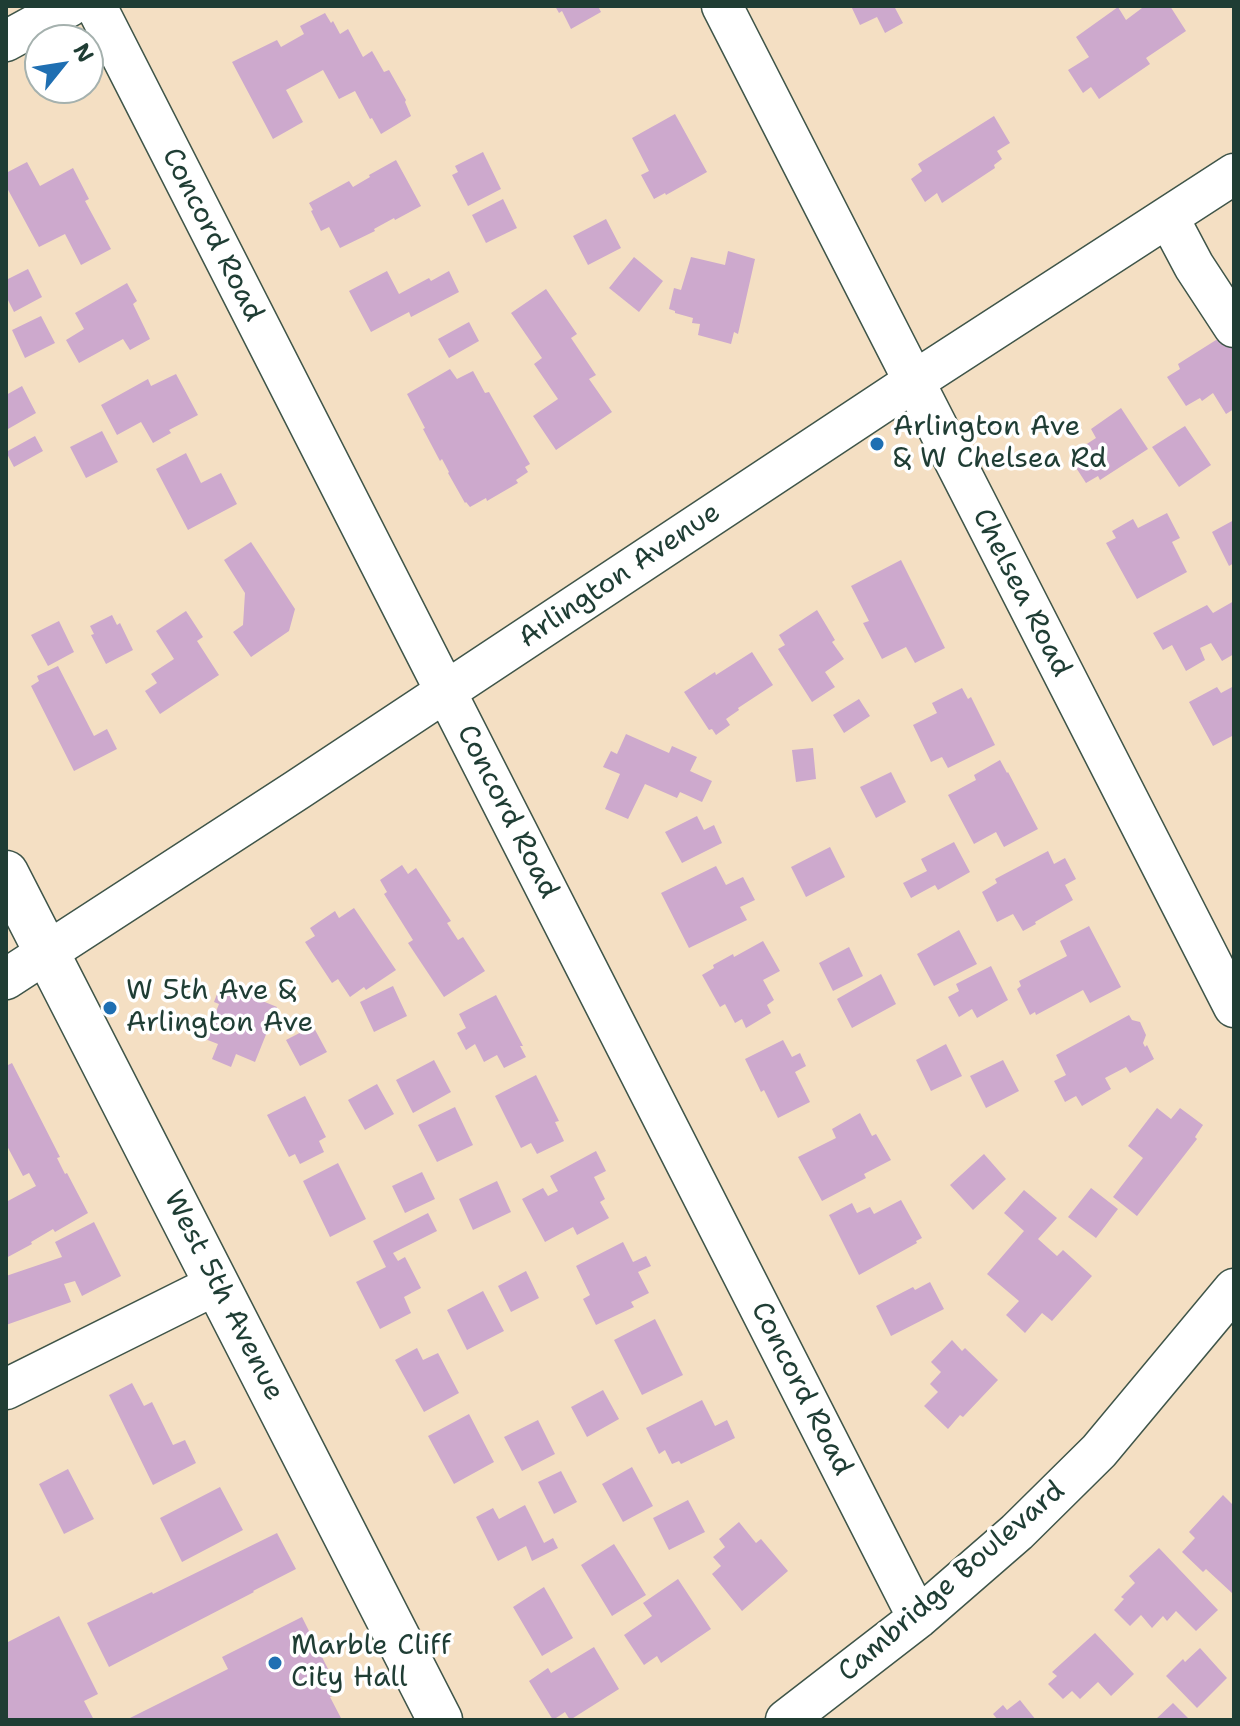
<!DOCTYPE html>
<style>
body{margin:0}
#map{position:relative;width:1240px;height:1726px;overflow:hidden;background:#f4dfc3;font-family:"Shantell Sans",sans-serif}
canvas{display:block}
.frame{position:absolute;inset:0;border:8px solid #1f3d34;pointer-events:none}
.north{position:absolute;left:24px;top:24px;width:80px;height:80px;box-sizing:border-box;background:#fff;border:2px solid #a5b1ae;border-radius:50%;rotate:60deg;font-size:22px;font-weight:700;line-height:32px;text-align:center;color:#1f3d34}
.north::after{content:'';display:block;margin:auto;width:28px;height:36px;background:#1f6fb2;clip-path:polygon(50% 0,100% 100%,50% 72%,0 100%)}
</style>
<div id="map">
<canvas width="1240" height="1726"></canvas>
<div class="frame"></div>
<div class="north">N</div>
</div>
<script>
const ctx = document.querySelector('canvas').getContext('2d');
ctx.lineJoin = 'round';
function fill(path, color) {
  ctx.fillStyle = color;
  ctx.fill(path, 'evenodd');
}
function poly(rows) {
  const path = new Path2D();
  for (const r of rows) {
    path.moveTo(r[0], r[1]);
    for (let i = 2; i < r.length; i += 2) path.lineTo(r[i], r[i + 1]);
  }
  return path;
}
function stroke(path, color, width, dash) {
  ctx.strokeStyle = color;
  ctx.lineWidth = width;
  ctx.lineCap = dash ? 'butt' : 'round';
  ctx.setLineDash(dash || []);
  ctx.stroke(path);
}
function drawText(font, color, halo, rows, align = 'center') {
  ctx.font = font + ' "Shantell Sans",sans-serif';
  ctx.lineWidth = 7;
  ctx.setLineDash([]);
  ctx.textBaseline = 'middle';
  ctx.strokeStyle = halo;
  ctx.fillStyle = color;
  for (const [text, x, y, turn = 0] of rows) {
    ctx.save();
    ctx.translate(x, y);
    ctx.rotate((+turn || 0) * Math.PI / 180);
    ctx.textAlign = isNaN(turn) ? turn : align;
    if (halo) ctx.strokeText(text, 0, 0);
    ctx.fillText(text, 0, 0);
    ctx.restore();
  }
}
const building = poly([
 [555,6,598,6,601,12,571,29,562,11,559,13],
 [851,6,894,6,903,23,885,33,877,17,860,25],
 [1141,6,1170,6,1186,31,1146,58,1150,64,1099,99,1091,87,1083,93,1068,70,1089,57,1076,37,1118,7,1126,20,1142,8],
 [325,13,331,23,333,21,340,34,348,29,363,57,372,51,384,72,389,70,406,100,405,102,411,116,381,134,372,118,370,119,355,91,339,99,323,70,286,90,303,122,273,139,232,62,277,40,281,47,304,34,300,26],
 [675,114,707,172,666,195,665,193,654,199,641,175,649,171,632,138],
 [994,116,1010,143,997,151,1002,159,994,165,995,168,942,203,937,193,925,202,911,179,922,171,918,164],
 [483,152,501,189,468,206,452,175,458,172,455,166],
 [396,160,421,206,395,220,394,218,374,229,375,231,340,248,329,227,321,231,311,211,313,210,309,203,349,181,353,187,370,177,369,175],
 [27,162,40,186,73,168,89,199,85,201,111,249,81,265,65,234,39,247,6,186,6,173],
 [503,199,517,228,486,243,472,215],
 [606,219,621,248,588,265,573,236],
 [728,251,755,259,738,334,734,332,731,344,698,335,700,324,692,323,693,318,675,313,675,311,669,309,674,288,681,290,691,257,725,265],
 [634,257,663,281,639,312,609,288],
 [28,269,42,297,14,312,6,296,6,280],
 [387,271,399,294,429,278,431,281,449,271,459,292,411,317,409,312,371,332,349,291],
 [127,283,137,301,133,304,150,339,130,350,123,339,79,363,66,340,84,329,75,313],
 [546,289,577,334,571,338,596,375,589,379,612,412,556,450,533,416,558,399,534,364,542,358,511,313],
 [41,316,55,343,25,358,12,330],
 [469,322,479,341,449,358,438,339],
 [1224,335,1234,350,1234,409,1226,414,1213,393,1202,401,1200,398,1186,406,1167,377,1180,369,1178,364],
 [450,369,457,379,473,371,485,393,489,392,530,464,525,467,528,472,516,480,518,483,487,501,486,498,470,507,466,502,465,503,448,473,449,472,442,459,440,461,423,429,425,428,407,394],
 [176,374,198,415,169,430,171,433,153,443,141,422,117,435,101,405,148,379,151,386],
 [22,386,36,413,8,429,6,395],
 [1121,408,1148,449,1100,480,1098,476,1086,483,1071,460,1082,453,1079,449,1096,438,1091,429],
 [1185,426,1211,465,1179,487,1152,447],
 [102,431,118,462,86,478,70,447],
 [35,436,43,451,14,467,6,452],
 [186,453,201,483,221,473,237,504,188,530,156,469],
 [1167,513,1180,538,1172,542,1187,572,1137,599,1106,543,1116,538,1112,531,1133,519,1138,528],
 [1234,520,1234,563,1229,566,1212,532],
 [251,542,295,609,289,631,251,657,233,632,243,625,245,593,224,560],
 [901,560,945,648,915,663,906,647,882,659,863,623,869,621,851,586],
 [1234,601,1234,654,1222,661,1211,643,1200,648,1205,660,1186,671,1172,645,1163,650,1153,633,1207,605,1213,613],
 [817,610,835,640,832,642,844,659,825,672,835,687,812,702,778,649,785,645,779,635],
 [186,611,203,637,197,641,219,675,160,714,145,691,157,683,151,674,174,659,156,631],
 [112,615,117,625,120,623,133,650,106,664,91,635,94,634,90,626],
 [59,621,74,652,48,666,31,635],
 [752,652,773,685,738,708,739,710,726,719,730,725,716,735,712,729,709,730,684,692,715,672,716,675],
 [58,666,94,736,107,729,117,749,74,771,31,686,39,681,37,676],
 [1234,686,1234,735,1213,746,1189,702,1217,687,1221,693],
 [962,688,968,699,971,697,995,745,948,768,942,757,931,762,913,725,937,713,932,703],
 [859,699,870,716,844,733,833,715],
 [626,734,669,753,672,746,697,757,690,771,712,781,702,802,680,792,677,798,645,784,628,819,605,809,620,774,603,767,611,751,617,754],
 [813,748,816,779,796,782,792,750],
 [1000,760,1007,773,1008,772,1038,829,1004,847,996,832,974,844,948,795,976,780,974,775],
 [891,772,906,802,876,818,860,787],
 [697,816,704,830,714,825,722,843,682,863,665,832],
 [954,842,970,872,938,890,935,885,911,898,903,883,927,871,921,859],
 [830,847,845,877,806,897,791,867],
 [1048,851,1054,864,1065,858,1076,879,1065,885,1073,900,1035,922,1036,924,1023,931,1013,914,997,922,982,892,997,883,995,879],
 [402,865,408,874,416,868,451,921,447,923,458,940,463,937,485,971,444,997,408,943,413,940,384,894,387,892,380,880],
 [716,866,726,885,743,877,755,900,740,907,747,920,689,948,661,893],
 [354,908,396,970,366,990,364,987,350,997,338,979,332,983,305,942,315,936,310,928,335,911,339,918],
 [1089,926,1121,987,1090,1003,1083,990,1036,1015,1035,1012,1030,1015,1017,989,1021,986,1019,981,1067,956,1060,941],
 [959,930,977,964,934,986,917,954],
 [763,941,780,971,763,980,774,1000,767,1005,771,1013,746,1028,742,1019,735,1023,725,1004,720,1007,702,975,714,968,713,965,733,954,734,957],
 [849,947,863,976,833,991,819,963],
 [991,966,1008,1000,977,1018,972,1009,959,1017,948,997,959,991,956,984],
 [881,974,896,1004,852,1028,837,999],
 [221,984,277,1007,255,1062,236,1054,231,1067,212,1059,218,1044,205,1039,219,1004,214,1002],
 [393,986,407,1016,374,1032,360,1002],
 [496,995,523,1046,520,1046,526,1057,504,1068,497,1055,484,1062,475,1044,466,1050,457,1033,466,1028,459,1014],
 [1129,1015,1132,1020,1140,1022,1146,1035,1143,1043,1145,1047,1147,1045,1154,1059,1130,1073,1126,1067,1105,1078,1111,1089,1082,1106,1076,1096,1065,1102,1054,1081,1066,1075,1056,1055],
 [313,1026,327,1052,300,1066,286,1040],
 [783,1040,792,1057,800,1053,806,1066,795,1072,810,1102,778,1118,764,1090,761,1092,745,1059],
 [946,1044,962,1076,931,1091,916,1060],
 [434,1060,451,1092,413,1113,396,1080],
 [1003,1060,1019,1091,986,1108,970,1076],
 [12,1063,60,1157,57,1158,65,1174,67,1173,88,1213,55,1232,53,1229,31,1242,32,1244,6,1258,6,1202,36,1186,29,1173,23,1176,6,1144,6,1066],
 [536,1075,559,1121,555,1122,564,1141,537,1154,531,1143,521,1148,495,1096],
 [377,1084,394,1114,365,1130,348,1100],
 [305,1096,326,1137,319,1141,324,1152,300,1164,295,1154,289,1157,267,1115],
 [455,1107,473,1145,437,1162,418,1125],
 [1157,1108,1171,1119,1180,1108,1203,1125,1195,1137,1197,1139,1137,1216,1113,1197,1143,1158,1128,1146],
 [860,1113,872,1136,876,1134,891,1160,864,1174,866,1178,822,1201,798,1157,836,1138,832,1129],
 [596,1151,606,1171,594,1177,605,1199,600,1202,609,1218,577,1235,573,1227,545,1242,522,1199,543,1188,548,1196,558,1191,550,1176],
 [984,1154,1006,1179,973,1210,950,1185],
 [338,1163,366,1219,330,1237,303,1181],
 [422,1172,435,1199,405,1213,392,1186],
 [497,1181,511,1212,473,1230,459,1199],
 [1091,1188,1118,1209,1096,1238,1068,1217],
 [1024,1190,1057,1218,1038,1239,1057,1256,1063,1250,1092,1276,1052,1321,1042,1313,1025,1333,1006,1315,1019,1301,987,1274,1024,1231,1004,1213],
 [901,1200,922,1238,916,1241,917,1243,859,1275,829,1215,852,1203,857,1213,870,1207,874,1214],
 [428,1213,437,1231,393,1253,398,1261,405,1257,421,1288,404,1297,411,1313,380,1329,356,1282,386,1267,373,1241],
 [94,1222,121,1276,82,1296,75,1281,64,1284,71,1302,6,1325,6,1276,62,1257,55,1242],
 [623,1242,633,1262,646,1256,651,1266,638,1272,649,1293,631,1302,634,1307,596,1325,583,1299,590,1295,576,1266],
 [526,1271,539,1298,511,1312,498,1286],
 [930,1282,944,1309,891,1336,876,1306,913,1287,915,1290],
 [483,1291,504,1331,467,1350,447,1310],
 [655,1319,683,1375,642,1395,614,1340],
 [952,1340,962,1351,965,1348,998,1380,963,1417,960,1415,948,1429,924,1406,938,1392,930,1384,941,1372,931,1362],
 [417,1348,423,1360,438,1353,459,1393,424,1412,395,1360],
 [132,1383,144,1406,152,1402,173,1445,185,1440,196,1463,153,1485,109,1395],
 [603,1390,619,1419,587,1437,571,1407],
 [702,1400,715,1426,727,1420,735,1438,681,1464,679,1461,672,1464,665,1450,659,1454,646,1428],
 [469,1414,494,1462,454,1484,428,1436],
 [538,1420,555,1454,522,1471,504,1437],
 [632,1467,653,1506,623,1522,602,1484],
 [68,1469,94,1519,64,1534,39,1484],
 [561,1471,577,1502,554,1514,538,1482],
 [220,1487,243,1530,182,1562,160,1518],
 [1223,1495,1234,1506,1234,1590,1232,1593,1206,1569,1203,1572,1182,1552,1195,1538,1189,1532],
 [688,1500,705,1532,669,1550,653,1518],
 [525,1505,544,1543,553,1538,558,1548,532,1561,526,1546,498,1561,476,1517,493,1508,499,1519],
 [739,1522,756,1543,761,1539,788,1571,742,1611,712,1574,721,1566,713,1557,725,1547,719,1539],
 [277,1533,296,1569,253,1591,254,1592,109,1667,87,1623,152,1592,153,1594],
 [614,1544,646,1595,612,1616,581,1565],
 [1159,1548,1218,1610,1196,1631,1176,1611,1167,1621,1163,1616,1152,1628,1141,1615,1130,1626,1114,1610,1124,1599,1121,1597,1135,1583,1129,1576],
 [678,1579,711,1629,661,1663,657,1656,644,1665,624,1635,652,1616,643,1603],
 [544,1587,573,1638,542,1656,513,1607],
 [59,1616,98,1694,84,1701,94,1720,6,1720,6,1643],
 [302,1617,340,1693,330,1697,342,1720,126,1720,228,1669,222,1657],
 [1095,1633,1134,1674,1111,1696,1098,1682,1080,1699,1072,1691,1063,1699,1048,1684,1057,1676,1052,1672],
 [594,1647,619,1689,570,1720,565,1712,553,1720,529,1681,548,1668,551,1673],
 [1200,1648,1227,1678,1197,1708,1166,1676,1183,1659,1185,1662],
 [1020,1700,1036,1720,998,1720,993,1714,1003,1705,1007,1710],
 [1173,1703,1190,1720,1155,1720]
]);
const minor = poly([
 [96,6,918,1618],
 [722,6,1234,1007],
 [6,41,70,6],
 [1168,217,1194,266,1234,327],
 [6,979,297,790,913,382,1234,174],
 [6,1389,217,1284],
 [786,1720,918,1618,1017,1532,1099,1451,1234,1289]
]);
const major = poly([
 [6,873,440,1720]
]);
const markers = [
 [877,444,8,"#1f6fb2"],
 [110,1008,8,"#1f6fb2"],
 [275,1663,8,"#1f6fb2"]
];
const streetNames = [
 ["Concord Road",212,235,63],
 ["Arlington Avenue",620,576,-34],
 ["Chelsea Road",1021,593,63],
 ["Concord Road",507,812,63],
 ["West 5th Avenue",223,1296,63],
 ["Concord Road",801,1389,63],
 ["Cambridge Boulevard",952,1582,-41]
];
const poiNames = [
 ["Arlington Ave",893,428],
 ["& W Chelsea Rd",893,460],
 ["W 5th Ave &",126,992],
 ["Arlington Ave",126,1024],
 ["Marble Cliff",291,1647],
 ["City Hall",291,1679]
];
fill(building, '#cda9cd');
stroke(minor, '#3f5549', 43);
stroke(major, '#3f5549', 47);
stroke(minor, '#fff', 40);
stroke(major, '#fff', 44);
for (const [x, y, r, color] of markers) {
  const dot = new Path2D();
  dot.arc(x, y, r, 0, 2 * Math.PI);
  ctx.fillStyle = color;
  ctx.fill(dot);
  stroke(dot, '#fff', 3);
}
drawText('28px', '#1f3d34', '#fff', streetNames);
drawText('28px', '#1f3d34', '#fff', poiNames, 'left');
</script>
